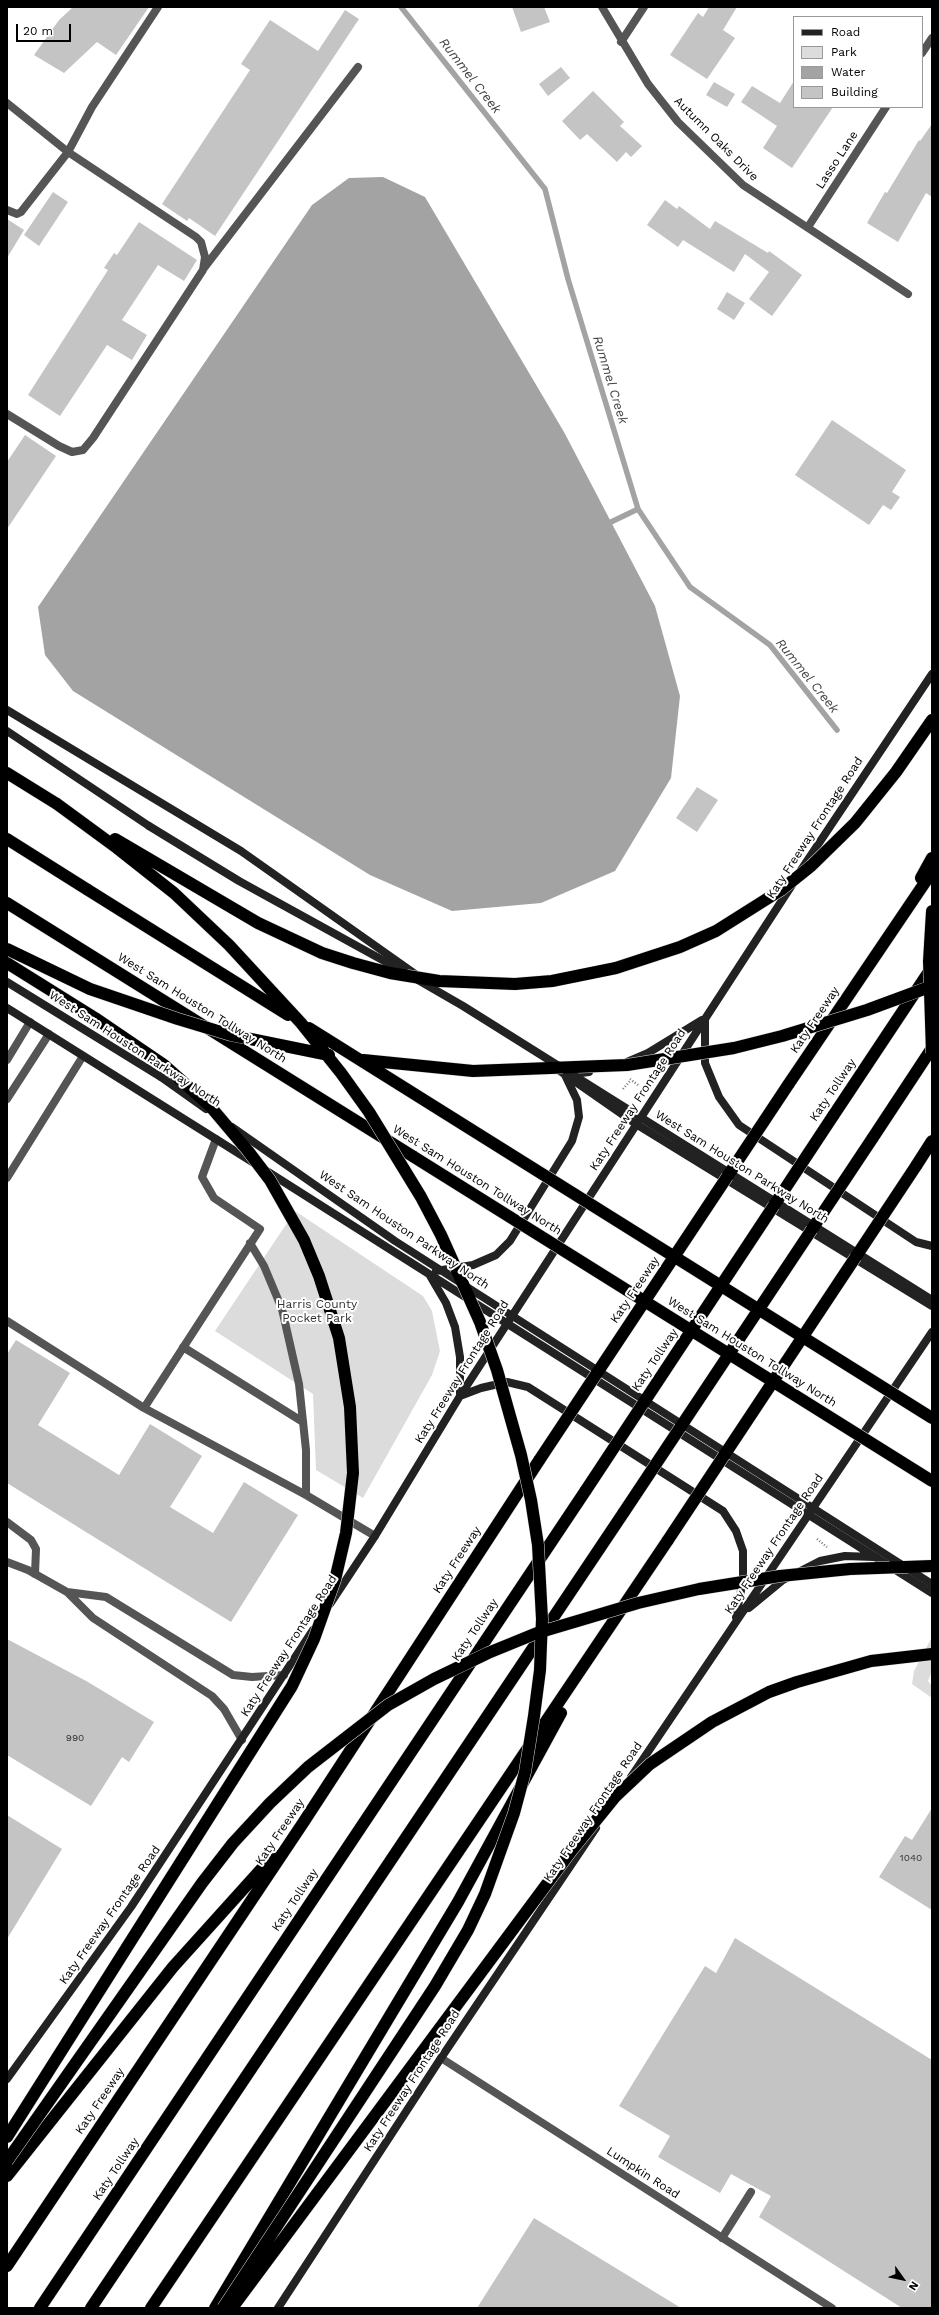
<!DOCTYPE html>
<style>
body{margin:0}
#map{position:relative;width:939px;height:2315px;overflow:hidden;background:#fff;font-family:"Work Sans",sans-serif}
canvas{display:block}
.frame{position:absolute;inset:0;border:8px solid #000;pointer-events:none}
.legend{position:absolute;left:793px;top:16px;width:130px;height:92px;box-sizing:border-box;background:#fff;border:1px solid #999;margin:0;padding:5px 7px;list-style:none;font-size:12px;color:#000}
.legend li{display:flex;align-items:center;gap:8px;height:20px}
.legend b{width:20px;border:1px solid #999}
.north{position:absolute;left:883px;top:2259px;width:40px;height:40px;-webkit-text-stroke:3px #fff;paint-order:stroke;rotate:123deg;font-size:11px;font-weight:700;line-height:16px;text-align:center;color:#000}
.north::after{content:'';display:block;margin:auto;width:14px;height:18px;background:#000;clip-path:polygon(50% 0,100% 100%,50% 72%,0 100%)}
.scale{position:absolute;left:16px;top:24px;width:55px;height:18px;box-sizing:border-box;border:2px solid #000;border-top:0;padding-left:5px;font-size:12px;line-height:14px;white-space:nowrap;color:#000;-webkit-text-stroke:3px #fff;paint-order:stroke}
</style>
<div id="map">
<canvas width="939" height="2315"></canvas>
<div class="frame"></div>
<ul class="legend">
<li><b style="height:5px;background:#222"></b>Road</li>
<li><b style="height:11px;background:#dcdcdc"></b>Park</li>
<li><b style="height:11px;background:#a3a3a3"></b>Water</li>
<li><b style="height:11px;background:#c4c4c4"></b>Building</li>
</ul>
<div class="north">N</div>
<div class="scale">20 m</div>
</div>
<script>
const ctx = document.querySelector('canvas').getContext('2d');
ctx.lineJoin = 'round';
function fill(path, color) {
  ctx.fillStyle = color;
  ctx.fill(path, 'evenodd');
}
function poly(rows) {
  const path = new Path2D();
  for (const r of rows) {
    path.moveTo(r[0], r[1]);
    for (let i = 2; i < r.length; i += 2) path.lineTo(r[i], r[i + 1]);
  }
  return path;
}
function stroke(path, color, width, dash) {
  ctx.strokeStyle = color;
  ctx.lineWidth = width;
  ctx.lineCap = dash ? 'butt' : 'round';
  ctx.setLineDash(dash || []);
  ctx.stroke(path);
}
function drawText(font, color, halo, rows, align = 'center') {
  ctx.font = font + ' "Work Sans",sans-serif';
  ctx.lineWidth = 4;
  ctx.setLineDash([]);
  ctx.textBaseline = 'middle';
  ctx.strokeStyle = halo;
  ctx.fillStyle = color;
  for (const [text, x, y, turn = 0] of rows) {
    ctx.save();
    ctx.translate(x, y);
    ctx.rotate((+turn || 0) * Math.PI / 180);
    ctx.textAlign = isNaN(turn) ? turn : align;
    if (halo) ctx.strokeText(text, 0, 0);
    ctx.fillText(text, 0, 0);
    ctx.restore();
  }
}
const green = poly([
 [295,1211,423,1296,432,1311,440,1351,432,1375,363,1498,316,1470,313,1394,215,1331],
 [932,1637,932,1671,928,1681,932,1686,932,1698,912,1684,914,1671]
]);
const water = poly([
 [383,177,425,197,564,432,655,606,680,696,671,778,615,871,541,903,452,911,370,875,73,691,45,655,38,607,312,205,349,178]
]);
const stream = poly([
 [401,7,545,189,568,279,638,509,690,587,770,645,837,730],
 [611,522,638,509]
]);
const building = poly([
 [73,7,149,7,116,55,97,42,64,73,34,55,59,20],
 [512,7,544,7,550,22,521,32],
 [709,7,737,7,723,30,735,38,707,79,670,55,698,13,703,17],
 [345,10,359,19,215,236,189,218,187,221,162,204,250,70,241,64,270,20,318,51],
 [561,67,570,78,548,96,539,84],
 [794,81,794,107,833,107,792,168,763,148,777,126,741,102,752,86,780,103],
 [714,82,735,94,727,107,706,95],
 [593,91,624,122,620,126,642,146,631,157,626,152,617,162,587,134,580,140,562,121],
 [932,124,932,197,926,193,898,242,867,223,885,192,887,193,919,140,920,141],
 [53,192,68,202,39,246,24,235],
 [665,200,677,209,679,206,710,229,715,221,768,253,769,251,802,275,772,316,749,299,769,272,745,254,734,272,683,240,678,247,647,225],
 [7,219,24,230,7,258],
 [139,222,197,260,184,281,158,265,122,320,147,335,132,360,107,345,60,416,28,395,108,270,104,268,114,253,117,255],
 [727,292,745,303,734,320,717,309],
 [832,420,906,470,892,492,900,497,891,510,883,505,869,525,795,475],
 [25,435,56,456,7,529,7,462],
 [697,787,718,800,697,832,676,818],
 [16,1340,70,1373,38,1425,119,1475,150,1424,202,1456,170,1507,213,1533,244,1482,298,1515,231,1622,7,1483,7,1354],
 [7,1639,88,1682,154,1722,129,1762,122,1757,91,1806,7,1755],
 [932,1808,932,1910,879,1877,905,1836,912,1840],
 [7,1815,62,1849,7,1939],
 [735,1938,932,2060,932,2308,902,2308,759,2217,771,2196,731,2174,720,2193,658,2157,670,2136,619,2106,705,1966,716,1973],
 [534,2218,681,2308,477,2308]
]);
const path = poly([
 [630,1079,638,1085],
 [623,1089,631,1080],
 [817,1539,827,1547]
]);
const service = poly([
 [7,103,68,152,196,237,201,242,205,257,203,270,93,438,83,450,72,452,59,446,7,414],
 [7,210,17,214,21,212,68,152,92,107,158,7],
 [204,268,358,67],
 [7,1060,30,1022],
 [7,1099,49,1034],
 [7,1178,83,1056],
 [250,1243,264,1266,282,1309,299,1384,306,1450,306,1495],
 [7,1321,144,1408,306,1495,375,1536],
 [183,1347,303,1422],
 [144,1408,260,1229,214,1198,202,1177,216,1139],
 [7,1522,31,1540,36,1549,35,1574],
 [722,2238,751,2192]
]);
const minor = poly([
 [602,7,648,84,678,122,743,185,908,294],
 [621,42,644,7],
 [922,53,932,38],
 [808,227,886,107]
]);
const tertiary = poly([
 [7,1562,28,1570,67,1592,93,1618,212,1696,224,1709,242,1740],
 [67,1592,106,1597,233,1675,252,1677,284,1675],
 [441,2058,832,2308]
]);
const secondary = poly([
 [7,710,241,851,418,976],
 [7,731,149,826],
 [801,870,932,674],
 [7,982,161,1077],
 [7,1008,254,1163],
 [705,1019,705,1063,719,1097,739,1125,916,1242,932,1246],
 [627,1062,648,1053,702,1020],
 [557,1069,636,1124,932,1306],
 [265,1170,932,1593],
 [436,1271,473,1265,496,1255,510,1241,572,1141,579,1117,577,1100,565,1075,589,1072],
 [429,1274,446,1303,455,1327,460,1357,460,1396],
 [460,1396,481,1388,507,1382,528,1387,723,1511,736,1531,743,1551,743,1580,736,1617],
 [330,1604,375,1536,460,1396,792,885],
 [749,1608,783,1580,820,1561,845,1556,874,1557],
 [631,1777,932,1332],
 [7,2079,131,1907,313,1630],
 [278,2308,441,2058,596,1828]
]);
const motorway = poly([
 [7,773,57,804],
 [7,839,88,890],
 [921,878,932,858],
 [7,903,414,1157],
 [788,1085,932,872],
 [833,1116,932,967],
 [872,1139,932,1048],
 [916,1166,932,1141],
 [7,2176,173,1967,274,1855],
 [7,2266,303,1823,540,1459],
 [40,2308,586,1490],
 [91,2308,624,1512],
 [151,2308,668,1540],
 [215,2308,458,1902,561,1713]
]);
const secondaryBridge = poly([
 [149,826,239,881,406,973],
 [418,980,463,1006,932,1300],
 [161,1077,206,1109],
 [232,1127,395,1241,932,1584]
]);
const motorwayBridge = poly([
 [57,804,117,848,174,893,229,945,301,1023,341,1073,369,1112,421,1197,441,1235,480,1322,497,1370,521,1455,531,1500,538,1545,542,1619,540,1670,534,1716,525,1772,514,1813,485,1894,468,1930,435,1986,223,2308],
 [115,839,258,923,322,953,353,963,390,973,439,981,515,984,552,981,616,968,680,947,716,931,781,890,811,866,855,823,896,772,932,720],
 [88,890,288,1015],
 [932,911,929,961,932,1053],
 [7,949,90,989,178,1019,231,1035,329,1055],
 [7,963,95,1018,164,1065,210,1106,248,1151,270,1180,304,1240,319,1276,339,1338,350,1407,353,1473,346,1533,335,1580,314,1639,292,1686,7,2137],
 [309,1028,932,1418],
 [363,1060,473,1071,627,1065,734,1048,782,1036,867,1010,932,986],
 [414,1157,932,1481],
 [540,1459,788,1085],
 [586,1490,833,1116],
 [624,1512,872,1139],
 [668,1540,916,1166],
 [7,2161,202,1883,233,1843,270,1803,308,1767,388,1705,434,1679,488,1653,537,1633,638,1603,699,1589,780,1576,850,1569,932,1566],
 [235,2304,572,1850,615,1797,650,1764,712,1722,769,1692,797,1682,871,1661,932,1654]
]);
const numberNames = [
 ["990",75,1738],
 ["1040",911,1858]
];
const streetNames = [
 ["Autumn Oaks Drive",716,139,45],
 ["Lasso Lane",837,160,-57],
 ["Katy Freeway Frontage Road",815,828,-57],
 ["West Sam Houston Tollway North",202,1008,32],
 ["Katy Freeway",815,1020,-56],
 ["West Sam Houston Parkway North",135,1049,33],
 ["Katy Tollway",833,1090,-56],
 ["Katy Freeway Frontage Road",638,1100,-57],
 ["West Sam Houston Parkway North",742,1167,32],
 ["West Sam Houston Tollway North",477,1180,32],
 ["West Sam Houston Parkway North",404,1230,34],
 ["Katy Freeway",635,1290,-56],
 ["West Sam Houston Tollway North",752,1352,32],
 ["Katy Tollway",655,1360,-56],
 ["Katy Freeway Frontage Road",462,1372,-58],
 ["Katy Freeway Frontage Road",774,1544,-56],
 ["Katy Freeway",457,1560,-57],
 ["Katy Tollway",475,1630,-56],
 ["Katy Freeway Frontage Road",289,1646,-57],
 ["Katy Freeway Frontage Road",593,1812,-56],
 ["Katy Freeway",280,1832,-56],
 ["Katy Tollway",295,1900,-56],
 ["Katy Freeway Frontage Road",110,1915,-55],
 ["Katy Freeway Frontage Road",412,2081,-57],
 ["Katy Freeway",100,2101,-56],
 ["Katy Tollway",116,2169,-56],
 ["Lumpkin Road",643,2173,33]
];
const parkNames = [
 ["Harris County",317,1304],
 ["Pocket Park",317,1318]
];
const waterNames = [
 ["Rummel Creek",470,76,52],
 ["Rummel Creek",610,380,73],
 ["Rummel Creek",807,676,51]
];
fill(green, '#dcdcdc');
fill(water, '#a3a3a3');
stroke(stream, '#a3a3a3', 5.5);
fill(building, '#c4c4c4');
stroke(motorway, '#dbdbdb', 13);
stroke(path, '#777', 2.5, [1, 2]);
stroke(service, '#555', 8);
stroke(minor, '#555', 8);
stroke(tertiary, '#555', 8);
stroke(secondary, '#222', 8);
stroke(motorway, '#000', 12);
stroke(motorwayBridge, '#dbdbdb', 13, []);
stroke(secondaryBridge, '#222', 8);
stroke(motorwayBridge, '#000', 12);
drawText('10px', '#313131', null, numberNames);
drawText('12px', '#000', '#fff', streetNames);
drawText('12px', '#333', '#fff', parkNames);
drawText('italic 13px', '#444', '#fff', waterNames);
</script>
